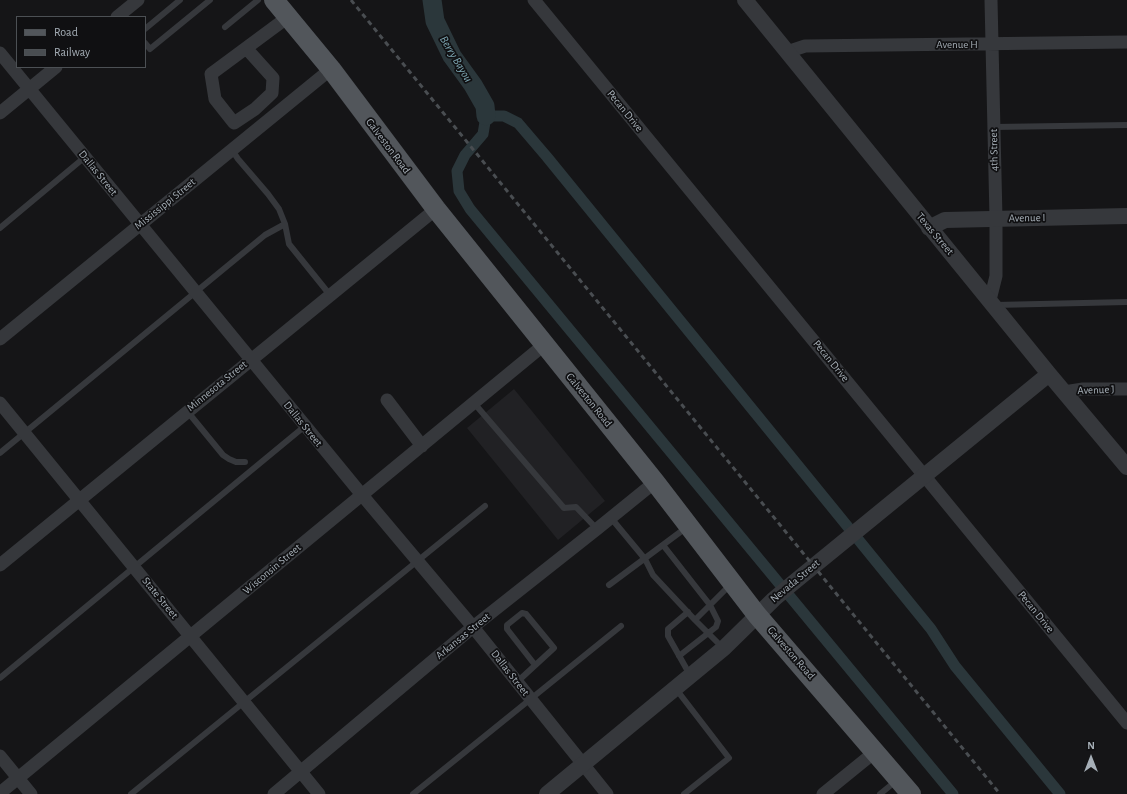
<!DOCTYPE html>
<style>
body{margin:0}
#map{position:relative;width:1127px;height:794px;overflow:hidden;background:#151517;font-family:"Alegreya Sans",sans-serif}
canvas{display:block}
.legend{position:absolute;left:16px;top:16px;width:130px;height:52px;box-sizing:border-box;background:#101012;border:1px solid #4c5054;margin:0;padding:5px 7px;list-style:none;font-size:12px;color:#a6afb7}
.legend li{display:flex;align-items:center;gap:8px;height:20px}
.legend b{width:20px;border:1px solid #4c5054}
.north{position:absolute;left:1071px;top:738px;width:40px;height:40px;-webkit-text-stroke:3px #101012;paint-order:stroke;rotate:0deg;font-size:11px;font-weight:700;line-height:16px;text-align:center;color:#a6afb7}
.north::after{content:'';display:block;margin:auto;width:14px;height:18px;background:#a6afb7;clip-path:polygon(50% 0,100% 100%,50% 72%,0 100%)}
</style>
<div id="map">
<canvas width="1127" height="794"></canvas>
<ul class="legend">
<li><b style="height:5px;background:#52565b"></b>Road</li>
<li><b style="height:5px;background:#494d51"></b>Railway</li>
</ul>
<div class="north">N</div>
</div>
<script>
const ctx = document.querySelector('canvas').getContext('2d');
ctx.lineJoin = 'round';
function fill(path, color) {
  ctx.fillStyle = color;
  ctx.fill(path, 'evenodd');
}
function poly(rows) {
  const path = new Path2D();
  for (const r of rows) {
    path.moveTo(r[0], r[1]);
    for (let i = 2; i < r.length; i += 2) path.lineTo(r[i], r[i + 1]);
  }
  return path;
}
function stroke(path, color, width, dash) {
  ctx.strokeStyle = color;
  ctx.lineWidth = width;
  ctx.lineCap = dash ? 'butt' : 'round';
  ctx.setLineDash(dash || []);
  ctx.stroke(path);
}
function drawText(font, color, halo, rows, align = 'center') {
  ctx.font = font + ' "Alegreya Sans",sans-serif';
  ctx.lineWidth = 3.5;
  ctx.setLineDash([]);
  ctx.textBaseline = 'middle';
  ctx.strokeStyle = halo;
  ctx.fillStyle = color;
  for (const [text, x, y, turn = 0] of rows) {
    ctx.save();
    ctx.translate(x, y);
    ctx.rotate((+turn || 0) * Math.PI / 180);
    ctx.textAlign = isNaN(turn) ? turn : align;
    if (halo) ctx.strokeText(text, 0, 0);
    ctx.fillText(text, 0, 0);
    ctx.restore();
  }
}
const built = poly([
 [514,389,605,501,558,540,467,428]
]);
const canal = poly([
 [953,794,470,209,459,191,457,171,465,155,483,134,486,116,504,116,518,123,547,157,931,629,955,666,1060,794]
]);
const river = poly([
 [432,0,435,21,452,56,473,85,485,106,486,116]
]);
const service = poly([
 [225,27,258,0],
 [145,29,180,0],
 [145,43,150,49,210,0],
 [994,127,1127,125],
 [232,150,238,159,268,194,279,209,285,224,289,244,330,295],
 [0,228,85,157],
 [995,305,1127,302],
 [474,403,564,508,576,507,597,529],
 [187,411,223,455,229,459,236,462,245,462],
 [0,453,265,235,285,224],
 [611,518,645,559,653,575,695,620,723,648],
 [663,545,710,605,718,621,716,627,679,656],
 [609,585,687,527],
 [688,612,668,629,668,636,690,675],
 [695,620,731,584],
 [0,678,305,426],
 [517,682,554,648,526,614,522,613,507,625,507,629,535,665],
 [676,689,729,758,684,794],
 [131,794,485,506],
 [413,794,621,626],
 [880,794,896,781]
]);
const minor = poly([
 [534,0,1127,723],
 [117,17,138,0],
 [246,48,273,78,272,93,255,109,234,123,215,99,211,74,288,17],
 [787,52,805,46,1127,42],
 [0,53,362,495,473,627,607,794],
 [0,113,56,67],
 [990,300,996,276,996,218,991,0],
 [0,339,331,69],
 [1064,392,1083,389,1127,389],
 [387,400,422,446],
 [0,403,319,794],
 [0,565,436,209],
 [0,756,31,794],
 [0,793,545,344],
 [274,794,473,627,597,529,655,482],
 [823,794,876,751]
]);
const tertiary = poly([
 [745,0,1049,374,1127,467],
 [929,228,945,220,1127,216],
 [547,794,724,648,774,599,793,583,1049,374]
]);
const primary = poly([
 [274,0,331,69,436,209,655,482,757,615,911,794]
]);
const rail = poly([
 [351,0,1000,794]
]);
const streetNames = [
 ["Avenue H",957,45],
 ["Pecan Drive",625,111,51],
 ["Galveston Road",388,146,53],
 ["4th Street",994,150,-91],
 ["Dallas Street",98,173,51],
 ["Mississippi Street",165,204,-39],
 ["Avenue I",1027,218,-1],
 ["Texas Street",935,234,50],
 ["Pecan Drive",831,361,51],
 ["Minnesota Street",217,386,-39],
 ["Avenue J",1096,390,-2],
 ["Galveston Road",589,400,51],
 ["Dallas Street",303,424,51],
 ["Wisconsin Street",272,569,-40],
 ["Nevada Street",795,581,-40],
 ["State Street",160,598,51],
 ["Pecan Drive",1036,612,51],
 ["Arkansas Street",463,636,-39],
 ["Galveston Road",791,653,49],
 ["Dallas Street",510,673,52]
];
const waterNames = [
 ["Berry Bayou",456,59,59]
];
fill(built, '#212124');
stroke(canal, '#2b373b', 11);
stroke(river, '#2b373b', 19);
stroke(service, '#36383c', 6);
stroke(minor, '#36383c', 13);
stroke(tertiary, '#36383c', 16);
stroke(primary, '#52565b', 20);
stroke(rail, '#494d51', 3, [5, 4]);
drawText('11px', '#a6afb7', '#101012', streetNames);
drawText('italic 12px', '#7da6b2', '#101012', waterNames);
</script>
